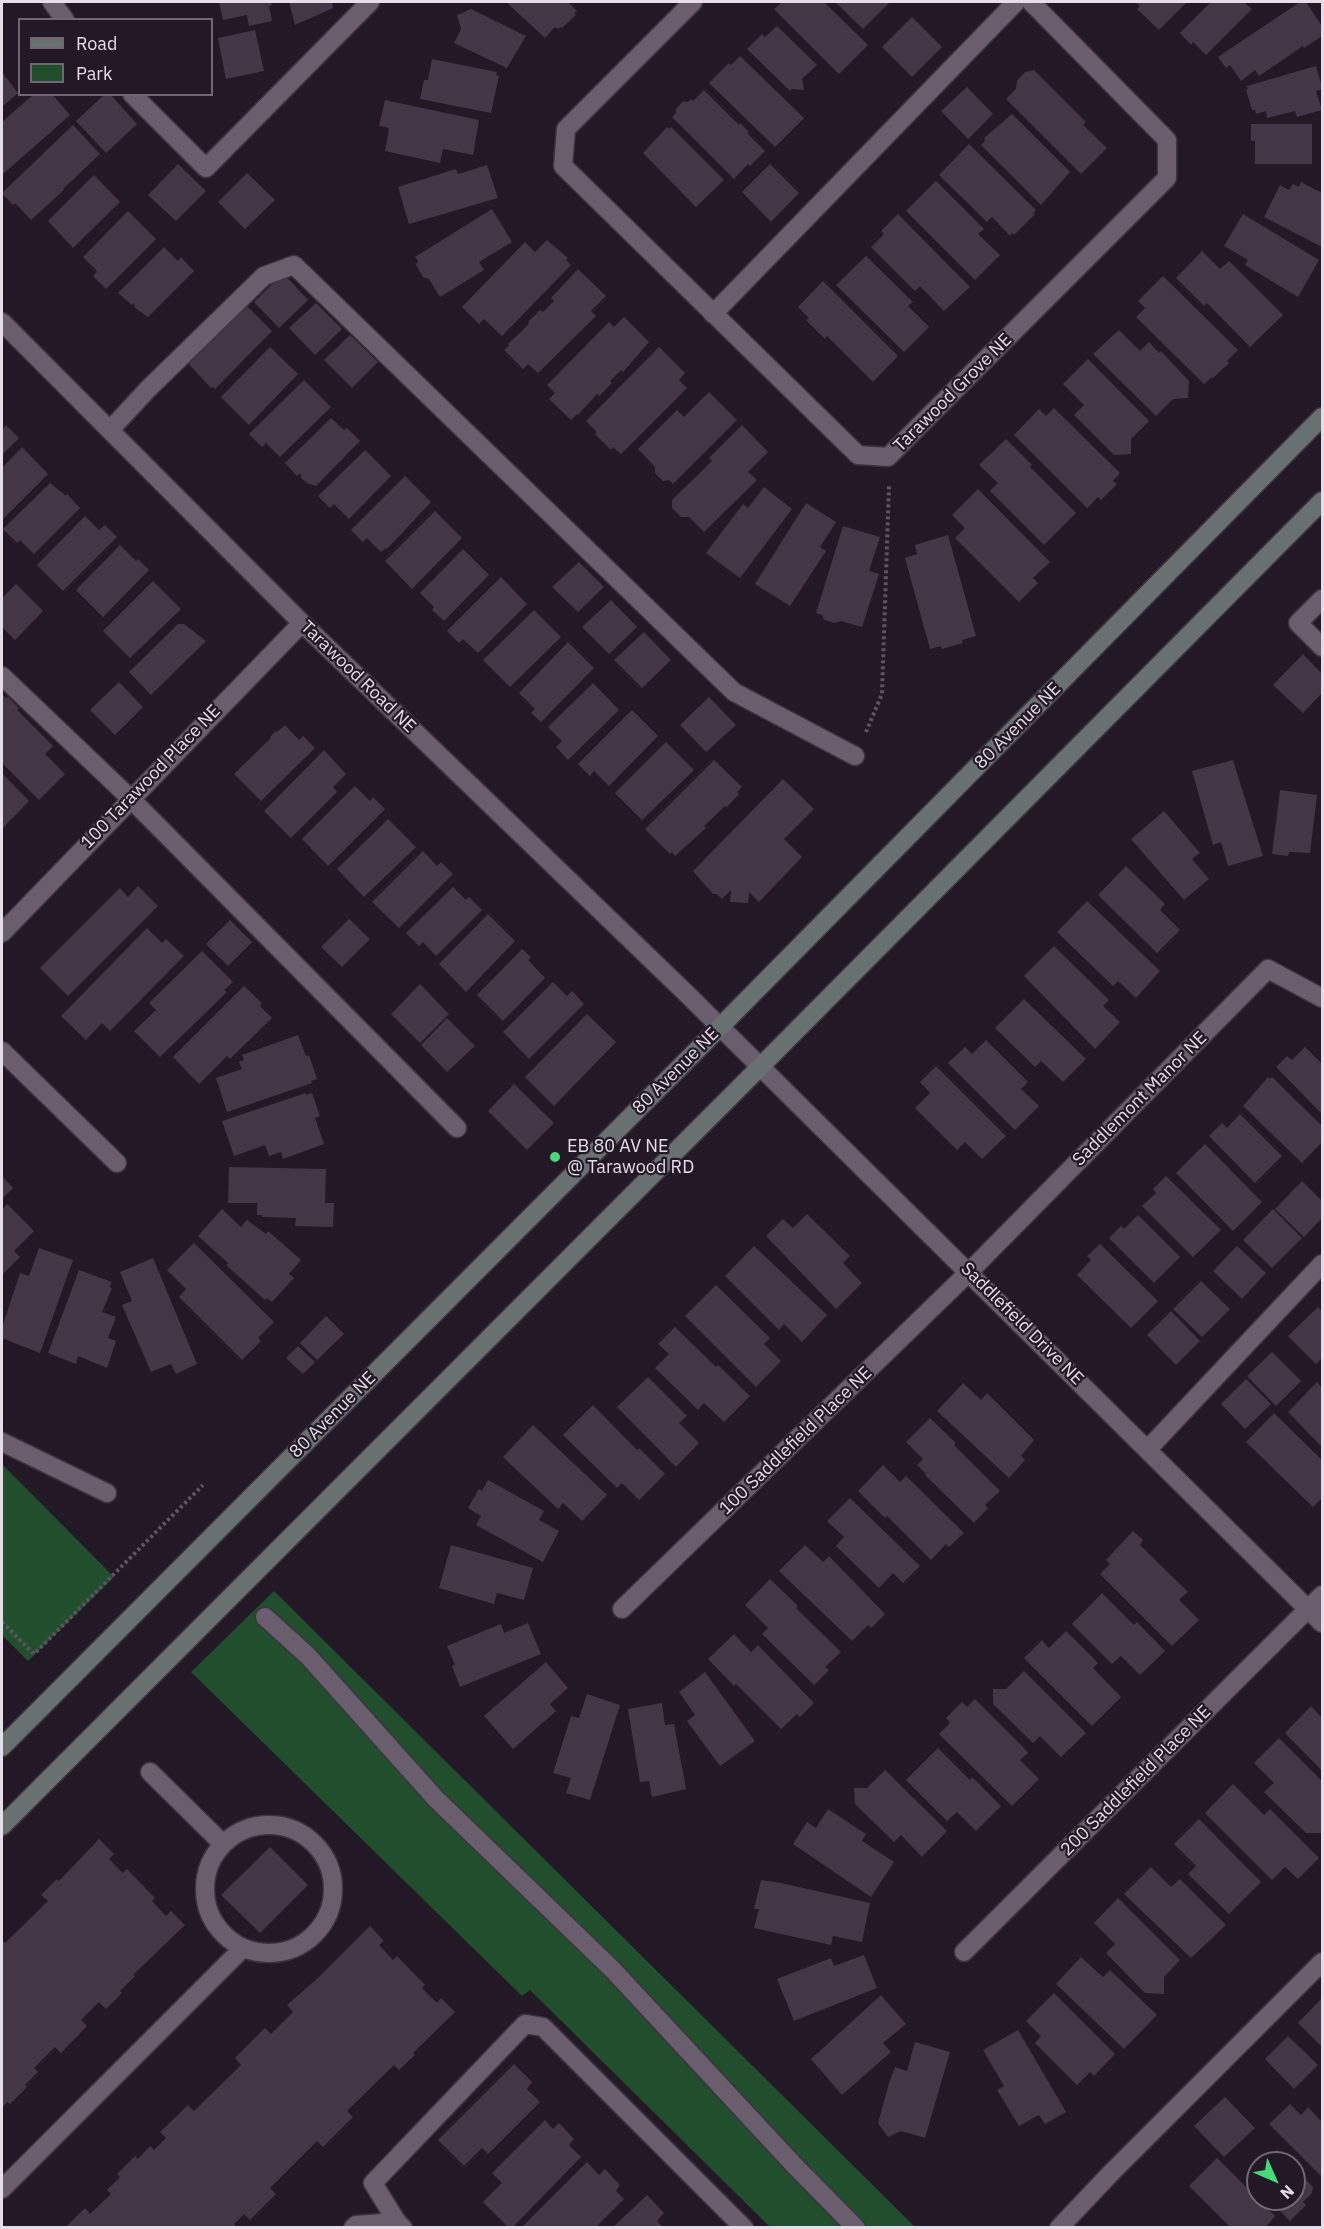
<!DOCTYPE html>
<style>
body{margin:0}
#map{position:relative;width:1324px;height:2229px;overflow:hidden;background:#221826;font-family:"IBM Plex Sans",sans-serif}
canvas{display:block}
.frame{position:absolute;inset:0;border:3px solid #e5dee8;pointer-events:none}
.legend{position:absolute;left:18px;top:18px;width:195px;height:78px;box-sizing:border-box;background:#221826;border:2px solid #706774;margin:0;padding:8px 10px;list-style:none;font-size:18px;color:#e5dee8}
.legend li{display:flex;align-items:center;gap:12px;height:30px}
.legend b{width:30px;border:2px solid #706774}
.north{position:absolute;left:1246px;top:2151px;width:60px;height:60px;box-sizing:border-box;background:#221826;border:2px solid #706774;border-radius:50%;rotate:135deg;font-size:16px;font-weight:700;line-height:24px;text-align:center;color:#e5dee8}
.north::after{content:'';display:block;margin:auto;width:21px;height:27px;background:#48d779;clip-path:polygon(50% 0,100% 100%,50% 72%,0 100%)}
</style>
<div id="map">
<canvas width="1324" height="2229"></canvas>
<div class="frame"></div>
<ul class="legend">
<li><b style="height:8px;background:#687170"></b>Road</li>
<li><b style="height:16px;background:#214f2e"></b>Park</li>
</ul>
<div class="north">N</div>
</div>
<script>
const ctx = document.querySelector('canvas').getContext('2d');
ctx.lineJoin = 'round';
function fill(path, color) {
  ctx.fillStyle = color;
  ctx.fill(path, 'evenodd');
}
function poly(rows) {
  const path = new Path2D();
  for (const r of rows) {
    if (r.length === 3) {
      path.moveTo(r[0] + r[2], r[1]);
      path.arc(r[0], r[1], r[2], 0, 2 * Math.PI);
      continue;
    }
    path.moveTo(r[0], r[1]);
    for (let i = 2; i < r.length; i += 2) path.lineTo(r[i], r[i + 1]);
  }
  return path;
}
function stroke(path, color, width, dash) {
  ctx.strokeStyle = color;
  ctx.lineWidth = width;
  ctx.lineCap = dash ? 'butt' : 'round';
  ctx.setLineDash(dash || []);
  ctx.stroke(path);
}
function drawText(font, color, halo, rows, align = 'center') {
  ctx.font = font + ' "IBM Plex Sans",sans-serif';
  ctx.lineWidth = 4.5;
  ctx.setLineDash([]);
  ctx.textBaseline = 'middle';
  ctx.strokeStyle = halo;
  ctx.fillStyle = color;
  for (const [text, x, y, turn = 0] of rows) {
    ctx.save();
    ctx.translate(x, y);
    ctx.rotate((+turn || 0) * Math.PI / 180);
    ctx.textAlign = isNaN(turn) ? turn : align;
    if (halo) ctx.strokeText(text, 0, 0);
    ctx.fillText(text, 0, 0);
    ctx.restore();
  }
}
const green = poly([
 [2,1464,114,1577,28,1661,2,1635],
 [274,1591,915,2227,770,2227,530,1990,522,1996,191,1672]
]);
const building = poly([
 [219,2,271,2,272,5,269,6,272,21,249,26,247,15,223,20],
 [289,2,332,2,333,8,295,25],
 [506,2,568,2,577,11,574,13,576,15,562,28,561,27,558,29,555,27,545,38],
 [782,2,824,2,868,45,839,74,774,9],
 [835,2,890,2,863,29],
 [1135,2,1187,2,1159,30,1137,9,1140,6],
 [1211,2,1244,2,1252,9,1206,55,1193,42,1191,45,1180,33],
 [1300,2,1306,2,1322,26,1322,36,1304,48,1303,46,1259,76,1255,70,1241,81,1230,65,1226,68,1218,57],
 [471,9,526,36,507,68,454,43,461,29,457,15],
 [912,17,942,47,912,77,882,47],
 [777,26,817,65,802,79,804,90,792,89,790,91,747,49,762,34,765,37],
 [255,30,264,71,226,79,218,38],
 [740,56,804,118,775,147,709,83,729,63,731,65],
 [432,59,497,72,496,75,499,76,491,113,420,99,424,80,428,80],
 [1316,66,1322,87,1322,89,1316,91,1322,110,1297,117,1295,111,1267,118,1266,111,1256,114,1255,110,1252,110,1246,90,1248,89,1247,86],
 [1034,70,1086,122,1083,125,1107,148,1081,174,1006,99,1016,89,1017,81,1025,72],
 [2,72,18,93,2,107],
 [967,87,993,114,968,139,941,111],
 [704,90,739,125,740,123,749,132,747,133,765,151,750,166,748,164,734,179,672,117,676,113,676,109,683,101,688,102,691,99,693,101],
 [34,94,52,94,70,115,2,175,2,122],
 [105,94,110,94,137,124,106,153,76,121],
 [385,100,479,120,473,155,443,149,440,163,385,151,389,128,379,126],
 [1012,114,1070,172,1041,205,981,145,985,141,984,138],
 [1251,124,1312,124,1312,164,1255,164,1255,141,1251,141],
 [73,125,100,154,63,189,64,190,31,220,15,203,13,205,2,193],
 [667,127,669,129,671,127,724,180,696,207,643,153],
 [969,144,1036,210,1033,213,1035,214,1014,235,1012,233,1010,236,992,217,987,222,939,175],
 [178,164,206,191,176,221,148,195],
 [770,164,799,193,771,222,742,192],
 [487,165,498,198,409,224,398,187,456,169,458,174],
 [247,173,275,200,245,229,218,202],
 [94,175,120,202,73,248,48,221],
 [936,181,984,229,978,234,1000,255,975,280,906,211],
 [1301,182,1322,193,1322,247,1264,217,1280,185,1289,190,1293,184,1299,187],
 [492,209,512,242,479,262,484,270,440,297,429,279,423,277,416,265,418,261,415,257],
 [128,211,156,239,106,289,93,276,97,271,83,257],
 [898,214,970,287,944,311,920,286,915,291,871,247,884,234,881,231],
 [1243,214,1319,260,1298,297,1245,265,1248,260,1224,246],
 [547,240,568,258,566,260,571,265,502,336,484,319,479,324,462,307,525,242,535,252],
 [164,247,178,261,181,257,194,271,148,317,135,308,134,303,132,305,118,293],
 [1202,251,1220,269,1229,261,1283,315,1250,347,1207,303,1204,306,1176,278],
 [866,256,913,302,908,306,929,327,904,352,836,285],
 [578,269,606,296,591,311,596,316,538,373,528,364,523,369,504,350,509,346,508,344,529,324,528,322,540,310,543,312,554,301,551,298],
 [283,273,308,300,279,328,254,302],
 [1163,276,1238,350,1227,361,1229,363,1213,378,1212,377,1204,384,1136,317,1145,308,1138,301],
 [823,281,898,356,873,382,827,336,825,339,806,320,809,318,798,307],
 [243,302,272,331,215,389,213,387,211,388,185,360],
 [316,303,342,329,315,355,289,328],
 [624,317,649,342,623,372,621,370,610,381,612,383,599,396,597,394,578,415,577,414,571,420,549,399,555,393,547,385,609,322,614,327],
 [1119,330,1140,351,1149,342,1159,353,1161,351,1189,381,1188,398,1173,399,1156,416,1093,354],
 [350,335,378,362,352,388,324,360],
 [270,347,298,374,249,425,221,397],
 [659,347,685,373,679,380,687,388,621,454,613,447,611,450,595,434,597,432,586,421],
 [1088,359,1149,421,1131,439,1131,454,1114,455,1074,415,1084,405,1063,384],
 [304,380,331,407,280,457,266,443,262,447,249,434],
 [709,392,737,420,673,484,669,480,663,481,655,473,655,467,638,449,677,410,684,417],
 [1054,408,1120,473,1113,481,1117,484,1101,500,1098,497,1087,508,1014,435,1039,409,1046,416],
 [331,418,344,430,347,428,360,441,316,486,307,483,301,478,301,473,297,476,285,463],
 [6,425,19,438,2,455,2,430],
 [742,425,768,452,748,472,757,480,704,532,689,517,681,517,672,508,672,500,712,461,709,458],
 [1006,439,1032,465,1030,467,1076,513,1044,545,990,491,998,483,979,465],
 [22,447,48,474,2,520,2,468],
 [365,450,391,476,349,519,334,504,330,508,318,496],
 [405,476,431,502,387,549,386,548,381,552,367,538,363,542,351,530],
 [50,483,66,496,67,494,80,508,34,554,20,540,17,543,3,529],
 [764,487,792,509,740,578,706,553,743,504,748,508],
 [978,489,1050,562,1033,578,1038,583,1019,602,955,538,965,528,952,515],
 [806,503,836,522,820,547,826,551,790,606,755,584],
 [435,511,462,538,412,589,385,561],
 [85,516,99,530,105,525,117,537,63,591,37,565],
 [843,526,880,537,869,571,879,574,862,627,841,621,835,623,824,620,822,615,816,613],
 [948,535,976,636,962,640,963,643,942,649,941,646,930,649,905,558,917,554,915,545],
 [120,545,136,561,138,559,149,570,103,617,76,590],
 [463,549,489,575,444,621,432,610,434,607,420,593],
 [579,562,604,587,578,612,552,587],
 [501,577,527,604,478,653,463,639,459,643,447,631],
 [153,581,181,609,130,658,103,631],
 [16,584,43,611,15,640,2,627,2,598],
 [611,600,637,627,609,654,582,627],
 [534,610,561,637,510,687,483,660],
 [178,624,184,624,206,641,151,695,129,672],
 [644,632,671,660,642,688,614,660],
 [568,642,594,668,541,722,531,713,535,709,519,693],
 [1303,654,1322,674,1322,693,1303,713,1273,685],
 [119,682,143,707,115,735,90,710],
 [593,683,619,710,568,760,556,747,562,741,548,727],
 [2,694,6,698,8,697,19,708,17,710,53,746,45,754,65,774,39,800,2,763],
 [709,697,736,725,706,752,680,725],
 [632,710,658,736,609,786,594,771,590,776,578,764],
 [285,725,299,740,303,736,315,748,261,801,234,774,271,738,270,737,276,731,277,732],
 [666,742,694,770,642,820,615,793],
 [324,750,346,774,333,787,337,792,291,838,264,811],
 [714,760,742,787,737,792,739,794,727,807,725,806,704,826,706,828,675,856,672,852,670,854,645,829],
 [1233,760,1263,856,1228,866,1221,842,1213,845,1192,771],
 [2,773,29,801,2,829],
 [783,779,814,809,784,839,802,857,759,902,749,892,748,903,730,902,731,890,722,899,717,894,713,894,693,871],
 [355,786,370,801,373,797,385,809,328,866,302,839],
 [1280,790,1317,795,1310,853,1289,852,1288,856,1272,854],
 [1164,811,1200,853,1192,859,1209,879,1184,900,1131,839],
 [388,819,416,847,364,897,337,869],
 [423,851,437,866,441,862,453,874,399,928,372,902],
 [1126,866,1165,904,1160,910,1180,930,1157,953,1098,895],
 [138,886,158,906,68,996,40,968,120,888,128,897],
 [453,887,466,900,469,897,482,910,436,956,423,942,419,946,406,933],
 [1087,901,1160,971,1136,998,1118,981,1113,986,1057,932],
 [488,914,515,941,466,992,439,964],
 [349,919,370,939,342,967,321,947],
 [230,920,252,942,228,966,206,944],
 [147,928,162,943,166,939,184,956,110,1031,102,1023,86,1040,61,1016],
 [1054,946,1109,1000,1103,1006,1120,1022,1095,1049,1024,976],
 [522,949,531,957,528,960,545,978,503,1021,477,995],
 [202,951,233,982,224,990,227,992,160,1057,134,1031,156,1010,149,1003],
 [553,982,567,996,572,991,584,1004,529,1059,503,1032],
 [420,984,449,1014,420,1043,391,1014],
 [244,986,262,1003,260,1006,272,1018,230,1059,227,1056,199,1084,173,1057],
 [1024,999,1086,1059,1063,1082,1041,1061,1035,1067,995,1028],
 [587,1014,616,1042,554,1106,525,1077],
 [447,1018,475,1046,447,1072,421,1045],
 [298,1035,306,1056,309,1055,317,1079,311,1081,312,1083,227,1112,216,1078,242,1069,239,1062,244,1060,242,1055],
 [986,1040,1028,1082,1021,1089,1039,1106,1015,1130,948,1063,965,1047,972,1054],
 [1305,1047,1322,1064,1322,1114,1276,1067,1287,1056,1292,1060],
 [936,1066,1006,1136,982,1159,965,1142,957,1150,915,1108,930,1093,920,1082],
 [1268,1077,1270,1079,1272,1077,1322,1126,1322,1142,1302,1163,1243,1106],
 [514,1084,554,1123,527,1150,488,1111],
 [306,1093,306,1095,312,1093,320,1116,315,1118,324,1144,283,1159,281,1152,269,1156,265,1145,234,1156,222,1121],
 [1240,1114,1282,1156,1255,1183,1209,1136,1222,1123,1227,1128],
 [1205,1144,1262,1202,1233,1231,1176,1173],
 [229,1167,326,1169,325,1203,334,1203,333,1227,295,1226,296,1218,262,1217,262,1215,257,1215,257,1203,228,1203],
 [2,1176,13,1188,2,1199],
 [1166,1176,1221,1230,1193,1257,1142,1206,1156,1193,1153,1189],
 [1302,1181,1322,1201,1322,1218,1304,1237,1275,1209],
 [7,1204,34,1231,14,1251,20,1257,2,1275,2,1210],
 [222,1209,241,1227,247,1220,266,1234,268,1231,301,1260,289,1274,294,1278,272,1302,267,1298,265,1300,226,1265,228,1263,198,1236],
 [1273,1209,1302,1238,1272,1268,1243,1240],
 [807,1214,850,1256,843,1263,862,1283,836,1309,766,1236,783,1219,793,1228],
 [1138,1215,1180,1257,1154,1283,1109,1238,1121,1226,1124,1229],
 [194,1243,274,1322,258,1338,261,1341,242,1360,179,1297,186,1289,167,1270],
 [1100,1244,1158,1301,1131,1328,1077,1275,1091,1260,1087,1256],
 [754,1246,827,1315,802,1342,784,1324,779,1330,725,1276],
 [1237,1246,1266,1273,1242,1299,1213,1271],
 [39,1248,73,1260,40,1353,2,1338,2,1328,20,1273,29,1276],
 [153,1258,197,1364,176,1374,171,1364,151,1372,122,1305,132,1301,120,1272],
 [79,1270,112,1282,109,1287,112,1288,102,1312,116,1317,108,1338,116,1341,107,1368,78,1356,76,1364,48,1353],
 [1201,1281,1230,1309,1202,1337,1173,1309],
 [716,1285,770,1338,764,1344,781,1361,756,1387,685,1316],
 [1318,1307,1322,1311,1322,1358,1316,1364,1288,1336],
 [1171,1311,1200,1341,1176,1365,1147,1335],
 [326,1316,344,1334,317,1360,300,1343],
 [675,1327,716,1367,718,1365,750,1396,724,1422,704,1403,698,1410,655,1368,669,1354,658,1344],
 [298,1346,315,1362,303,1374,286,1358],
 [1272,1352,1301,1381,1276,1406,1247,1376],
 [648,1377,687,1416,679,1423,699,1443,676,1467,617,1407],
 [1246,1379,1271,1404,1245,1429,1221,1404],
 [1317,1382,1322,1388,1322,1447,1288,1412],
 [963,1383,981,1400,987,1393,1034,1440,1021,1456,1025,1460,1009,1478,937,1411],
 [593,1405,637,1450,639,1448,665,1474,639,1500,622,1483,617,1488,563,1435],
 [1274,1413,1322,1460,1322,1498,1313,1507,1246,1442],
 [930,1418,956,1443,954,1445,1000,1491,985,1505,988,1508,974,1523,925,1475,926,1474,917,1465,923,1459,906,1442],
 [533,1425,607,1495,582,1521,563,1503,558,1509,503,1457],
 [883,1465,900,1482,906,1476,964,1533,949,1547,946,1544,931,1560,887,1516,885,1518,858,1491],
 [488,1480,544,1511,539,1520,559,1531,543,1562,476,1525,481,1516,468,1508,479,1489,482,1491],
 [850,1498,920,1566,903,1583,893,1573,879,1588,836,1546,844,1537,827,1521],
 [1133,1531,1143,1540,1140,1545,1188,1592,1179,1600,1199,1620,1172,1646,1100,1574,1110,1564,1106,1560],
 [451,1545,533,1568,524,1600,497,1593,494,1604,439,1588],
 [805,1545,823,1562,829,1556,885,1614,871,1628,868,1625,852,1641,779,1571],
 [770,1579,798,1606,796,1608,841,1652,825,1667,829,1670,814,1685,762,1634,768,1628,745,1605],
 [1102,1593,1134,1625,1137,1622,1165,1651,1140,1675,1121,1656,1112,1664,1072,1624],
 [528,1623,541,1654,460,1687,452,1666,455,1665,447,1646,501,1624,504,1633],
 [1066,1631,1098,1663,1093,1668,1121,1697,1092,1726,1024,1658,1042,1640,1049,1648],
 [734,1634,751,1652,758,1645,814,1703,800,1717,797,1714,781,1729,736,1684,734,1686,708,1659],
 [546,1662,568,1688,550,1704,556,1711,513,1749,484,1716],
 [1024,1671,1086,1733,1061,1757,1040,1736,1033,1743,993,1704,993,1689,1006,1689],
 [705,1672,755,1741,720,1766,687,1721,695,1715,679,1692],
 [587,1694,620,1705,590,1800,566,1793,571,1778,553,1773,571,1716,579,1718],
 [975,1699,1022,1746,1028,1753,1020,1760,1039,1779,1012,1806,939,1734,950,1723,946,1718,962,1702,967,1707],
 [662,1703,665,1725,674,1724,686,1789,652,1797,649,1781,640,1782,628,1709],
 [1311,1706,1322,1718,1322,1771,1285,1733],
 [1279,1738,1322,1781,1322,1833,1306,1833,1264,1792,1274,1783,1254,1763],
 [938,1748,970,1780,972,1777,1001,1806,976,1831,957,1812,947,1821,906,1780],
 [885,1770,947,1831,922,1857,901,1835,894,1842,855,1804,854,1788,867,1788],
 [1233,1784,1264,1815,1270,1809,1319,1858,1298,1879,1285,1867,1272,1880,1205,1813],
 [828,1809,866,1834,862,1841,894,1862,871,1897,793,1844,807,1822,816,1828],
 [1199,1819,1261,1882,1229,1914,1188,1874,1196,1866,1174,1844],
 [99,1839,114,1854,109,1859,123,1873,127,1869,155,1898,152,1901,166,1916,171,1911,185,1925,133,1975,135,1976,120,1991,122,1993,106,2009,99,2002,81,2020,87,2026,61,2053,55,2047,34,2068,38,2072,25,2085,27,2087,10,2104,7,2102,2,2108,2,1940,5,1943,48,1901,41,1895,57,1879,59,1881],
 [270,1847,308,1885,260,1933,221,1895],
 [1151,1867,1171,1887,1180,1879,1226,1925,1191,1958,1124,1894],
 [761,1880,781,1883,870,1903,862,1942,833,1936,831,1945,754,1928,759,1909,754,1909],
 [1118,1898,1180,1960,1164,1977,1164,1994,1145,1993,1106,1953,1115,1944,1094,1923],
 [370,1926,384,1941,379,1945,393,1960,397,1956,425,1985,422,1988,437,2003,441,1998,455,2012,413,2053,415,2055,399,2070,394,2065,347,2111,353,2117,323,2147,317,2141,270,2188,276,2194,250,2220,244,2214,234,2224,237,2228,65,2228,85,2208,90,2214,111,2194,107,2190,120,2177,117,2174,135,2156,138,2159,150,2146,154,2150,166,2138,160,2132,188,2105,194,2111,241,2065,235,2058,265,2028,271,2034,293,2012,287,2005,319,1977],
 [864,1955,877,1988,794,2021,777,1979,831,1958,834,1966],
 [1081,1957,1103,1977,1110,1970,1157,2015,1124,2049,1056,1984],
 [1054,1993,1115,2054,1094,2076,1090,2072,1077,2085,1035,2043,1041,2036,1026,2021],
 [881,1995,906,2024,883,2043,891,2052,842,2095,811,2059],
 [1322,1998,1322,2047,1298,2023],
 [1018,2030,1066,2112,1045,2124,1039,2115,1019,2126,997,2090,1004,2086,983,2050],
 [1288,2036,1318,2065,1294,2089,1265,2059],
 [915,2042,950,2052,925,2138,901,2131,888,2137,878,2123,889,2083,895,2067,907,2071],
 [514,2064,532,2082,527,2089,540,2102,488,2154,482,2148,464,2166,438,2140],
 [1225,2097,1255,2128,1224,2157,1194,2126],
 [1290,2104,1301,2115,1308,2107,1322,2122,1322,2177,1269,2124],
 [545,2120,553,2129,559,2123,574,2139,569,2145,581,2157,512,2228,509,2228,483,2202,502,2183,492,2173],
 [1277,2150,1289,2163,1260,2163,1263,2160,1265,2162],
 [1217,2158,1275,2216,1265,2228,1231,2228,1189,2186],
 [587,2162,599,2175,605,2169,620,2185,616,2191,624,2199,595,2228,521,2228],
 [1258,2165,1258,2189,1246,2177],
 [1294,2168,1313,2187,1312,2193,1303,2202,1306,2205,1290,2221,1268,2199,1294,2199],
 [647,2195,664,2213,657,2221,664,2228,612,2228]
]);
const path = poly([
 [866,732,882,694,889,485],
 [2,1622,34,1654,203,1485]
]);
const lane = poly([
 [52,2,65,20],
 [132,94,206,168,370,2],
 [713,314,1016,2],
 [110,430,148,389,264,276,294,265,734,692,855,756],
 [1322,599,1298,623,1322,647],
 [2,676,130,798,457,1128],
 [2,1442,107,1493],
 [1148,1449,1322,1264],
 [150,1772,223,1844],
 [269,1889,64],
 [2,2189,243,1948],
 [397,2222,373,2183,525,2024,543,2027,744,2228],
 [1059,2228,1111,2173,1322,1962]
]);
const street = poly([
 [693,2,566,129,563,166,858,455,888,457,1167,178,1167,140,1031,2],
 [2,322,302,623,689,996,1322,1623],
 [2,933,302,623],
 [2,1051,117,1163],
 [622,1609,969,1272,1268,969,1322,998],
 [265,1617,308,1656,436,1799,613,1970,794,2165,856,2228],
 [964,1952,1322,1595],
 [353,2228,356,2225,397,2222,403,2228]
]);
const secondary = poly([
 [2,1747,720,1027,1322,417],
 [2,1826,760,1067,1322,501]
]);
const markers = [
 [555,1157,6,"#48d779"]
];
const streetNames = [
 ["Tarawood Grove NE",953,393,-45],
 ["Tarawood Road NE",358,677,44],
 ["80 Avenue NE",1018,726,-45],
 ["100 Tarawood Place NE",151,777,-46],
 ["80 Avenue NE",676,1071,-45],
 ["Saddlemont Manor NE",1140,1099,-45],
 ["Saddlefield Drive NE",1022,1324,45],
 ["80 Avenue NE",333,1415,-45],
 ["100 Saddlefield Place NE",796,1441,-44],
 ["200 Saddlefield Place NE",1136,1781,-45]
];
const poiNames = [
 ["EB 80 AV NE",567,1147],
 ["@ Tarawood RD",567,1168]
];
fill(green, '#214f2e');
fill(building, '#433747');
stroke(lane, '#3b343f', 21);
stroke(street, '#3b343f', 21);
stroke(secondary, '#3b343f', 21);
stroke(path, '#5d5461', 4, [3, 3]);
stroke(lane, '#695d6e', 18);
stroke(street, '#695d6e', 18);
stroke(secondary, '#687170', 18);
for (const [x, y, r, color] of markers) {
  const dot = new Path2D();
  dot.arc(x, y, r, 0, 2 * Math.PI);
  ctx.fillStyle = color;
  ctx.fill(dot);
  stroke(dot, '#221826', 2);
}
drawText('18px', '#e5dee8', '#221826', streetNames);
drawText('18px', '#e5dee8', '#221826', poiNames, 'left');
</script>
